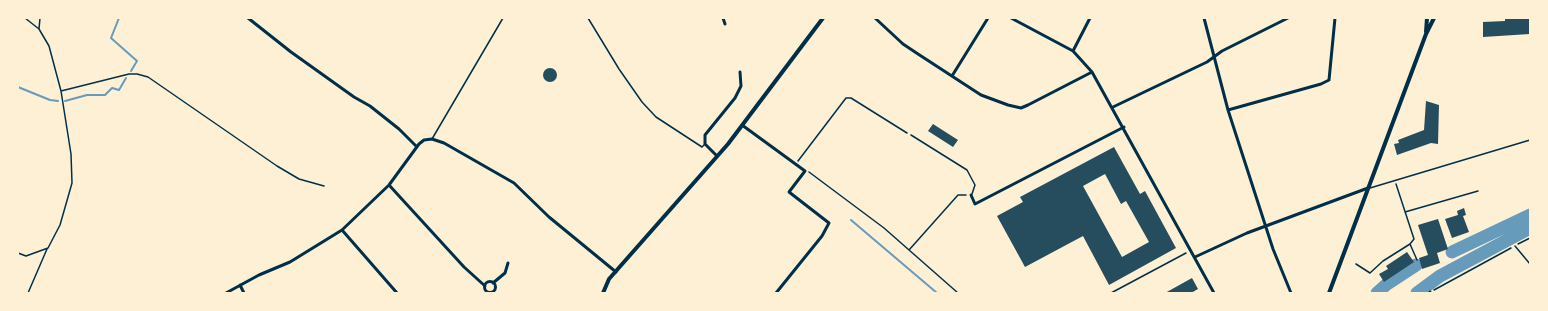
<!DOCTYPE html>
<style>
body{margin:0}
#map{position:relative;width:1548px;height:311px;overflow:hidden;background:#fdf0d5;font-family:Overpass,sans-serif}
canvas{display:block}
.frame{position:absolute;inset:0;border:19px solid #fdf0d5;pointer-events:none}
</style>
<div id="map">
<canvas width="1548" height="311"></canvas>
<div class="frame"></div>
</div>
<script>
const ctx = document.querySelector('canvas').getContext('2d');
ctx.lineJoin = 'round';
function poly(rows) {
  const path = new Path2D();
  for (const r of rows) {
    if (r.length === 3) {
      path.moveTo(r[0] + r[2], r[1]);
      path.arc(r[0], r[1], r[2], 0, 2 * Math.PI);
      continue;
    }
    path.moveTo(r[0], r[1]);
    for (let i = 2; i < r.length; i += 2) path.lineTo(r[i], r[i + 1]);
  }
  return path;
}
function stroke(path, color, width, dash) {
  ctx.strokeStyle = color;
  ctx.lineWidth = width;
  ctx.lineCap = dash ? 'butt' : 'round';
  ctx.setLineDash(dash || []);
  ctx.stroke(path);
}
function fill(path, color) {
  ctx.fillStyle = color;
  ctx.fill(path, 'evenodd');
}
const stream = poly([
 [119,18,111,38,137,61,131,71],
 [18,87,50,100,58,101],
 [65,101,87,95,105,95,112,88,119,90,126,78],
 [851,220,937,293]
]);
const river = poly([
 [1452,252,1530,215],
 [1377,293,1387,284,1416,265],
 [1417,293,1440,276,1530,228]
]);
const building = poly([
 [1505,18,1530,18,1530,34,1483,37,1483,22,1505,21],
 [550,75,7],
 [1426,101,1439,105,1438,144,1431,143,1397,155,1394,144,1399,143,1398,140,1424,130],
 [933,124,958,140,953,147,928,131],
 [1114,147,1140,194,1145,191,1176,248,1109,285,1083,236,1025,267,997,216,1023,202,1020,197],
 [1105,174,1121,204,1126,201,1149,242,1122,257,1083,186],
 [1464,208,1466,215,1463,216,1469,232,1452,238,1445,219,1458,215,1457,211],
 [1438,219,1448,249,1437,253,1440,263,1422,269,1419,258,1428,255,1418,225],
 [1407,252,1414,262,1384,282,1379,274,1388,269,1386,266],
 [1192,278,1198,289,1191,293,1165,293]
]);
const path = poly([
 [39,29,40,18],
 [61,91,129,74,137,74,148,77,277,166,299,179,324,186],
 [798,161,846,98,851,98,907,133],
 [809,172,884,228,958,293],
 [1405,212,1478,191],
 [1410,244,1417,260],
 [1518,244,1530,238],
 [909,250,958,195,966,195],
 [18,253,26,256,48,248,60,225,72,183,71,154,61,91,49,46,39,29,25,18],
 [1356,264,1370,273,1383,261,1410,244,1414,239,1396,184],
 [1434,290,1511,248],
 [28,293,47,249],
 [1111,293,1186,253]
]);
const service = poly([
 [588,18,619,69,642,102,656,117,702,147,705,144],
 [911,135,967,170,975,185,972,194],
 [432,139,503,18],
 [1370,188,1530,140],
 [1515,246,1530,264]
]);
const minor = poly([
 [248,18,291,52,354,97,370,106,399,129,417,147],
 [723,18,725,24],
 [875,18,903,44,918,54,981,95,1008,105,1021,108,1028,105,1092,72],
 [1011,18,1073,51,1092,72,1214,293],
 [1204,18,1228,110,1273,249,1291,293],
 [1073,51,1090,18],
 [952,76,988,18],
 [1113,107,1207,62,1222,51,1288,18],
 [1228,110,1321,84,1329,80,1335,18],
 [742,125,805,171,789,192,829,223,822,236,776,293],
 [717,156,705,144,705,135,735,98,741,86,740,72],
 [389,185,464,267,485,286],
 [971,195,975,204,1124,127],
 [342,230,397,293],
 [1195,257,1247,233,1368,188],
 [490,287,5.5],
 [493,283,505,273,508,263],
 [240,285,244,293],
 [1430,292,1430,293],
 [226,293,259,275,290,262,342,230,389,185,419,144,424,140,432,139,444,143,514,183,549,217,616,272]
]);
const tertiary = poly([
 [1426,32,1427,18],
 [603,293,609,279,728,144,823,18],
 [1329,293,1426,34,1434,18]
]);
stroke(stream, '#669bbc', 2);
stroke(river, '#669bbc', 13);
fill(building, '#264d5e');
stroke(path, '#003049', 1.5);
stroke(service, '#003049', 1.5);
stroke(minor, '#003049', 3);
stroke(tertiary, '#003049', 4);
</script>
